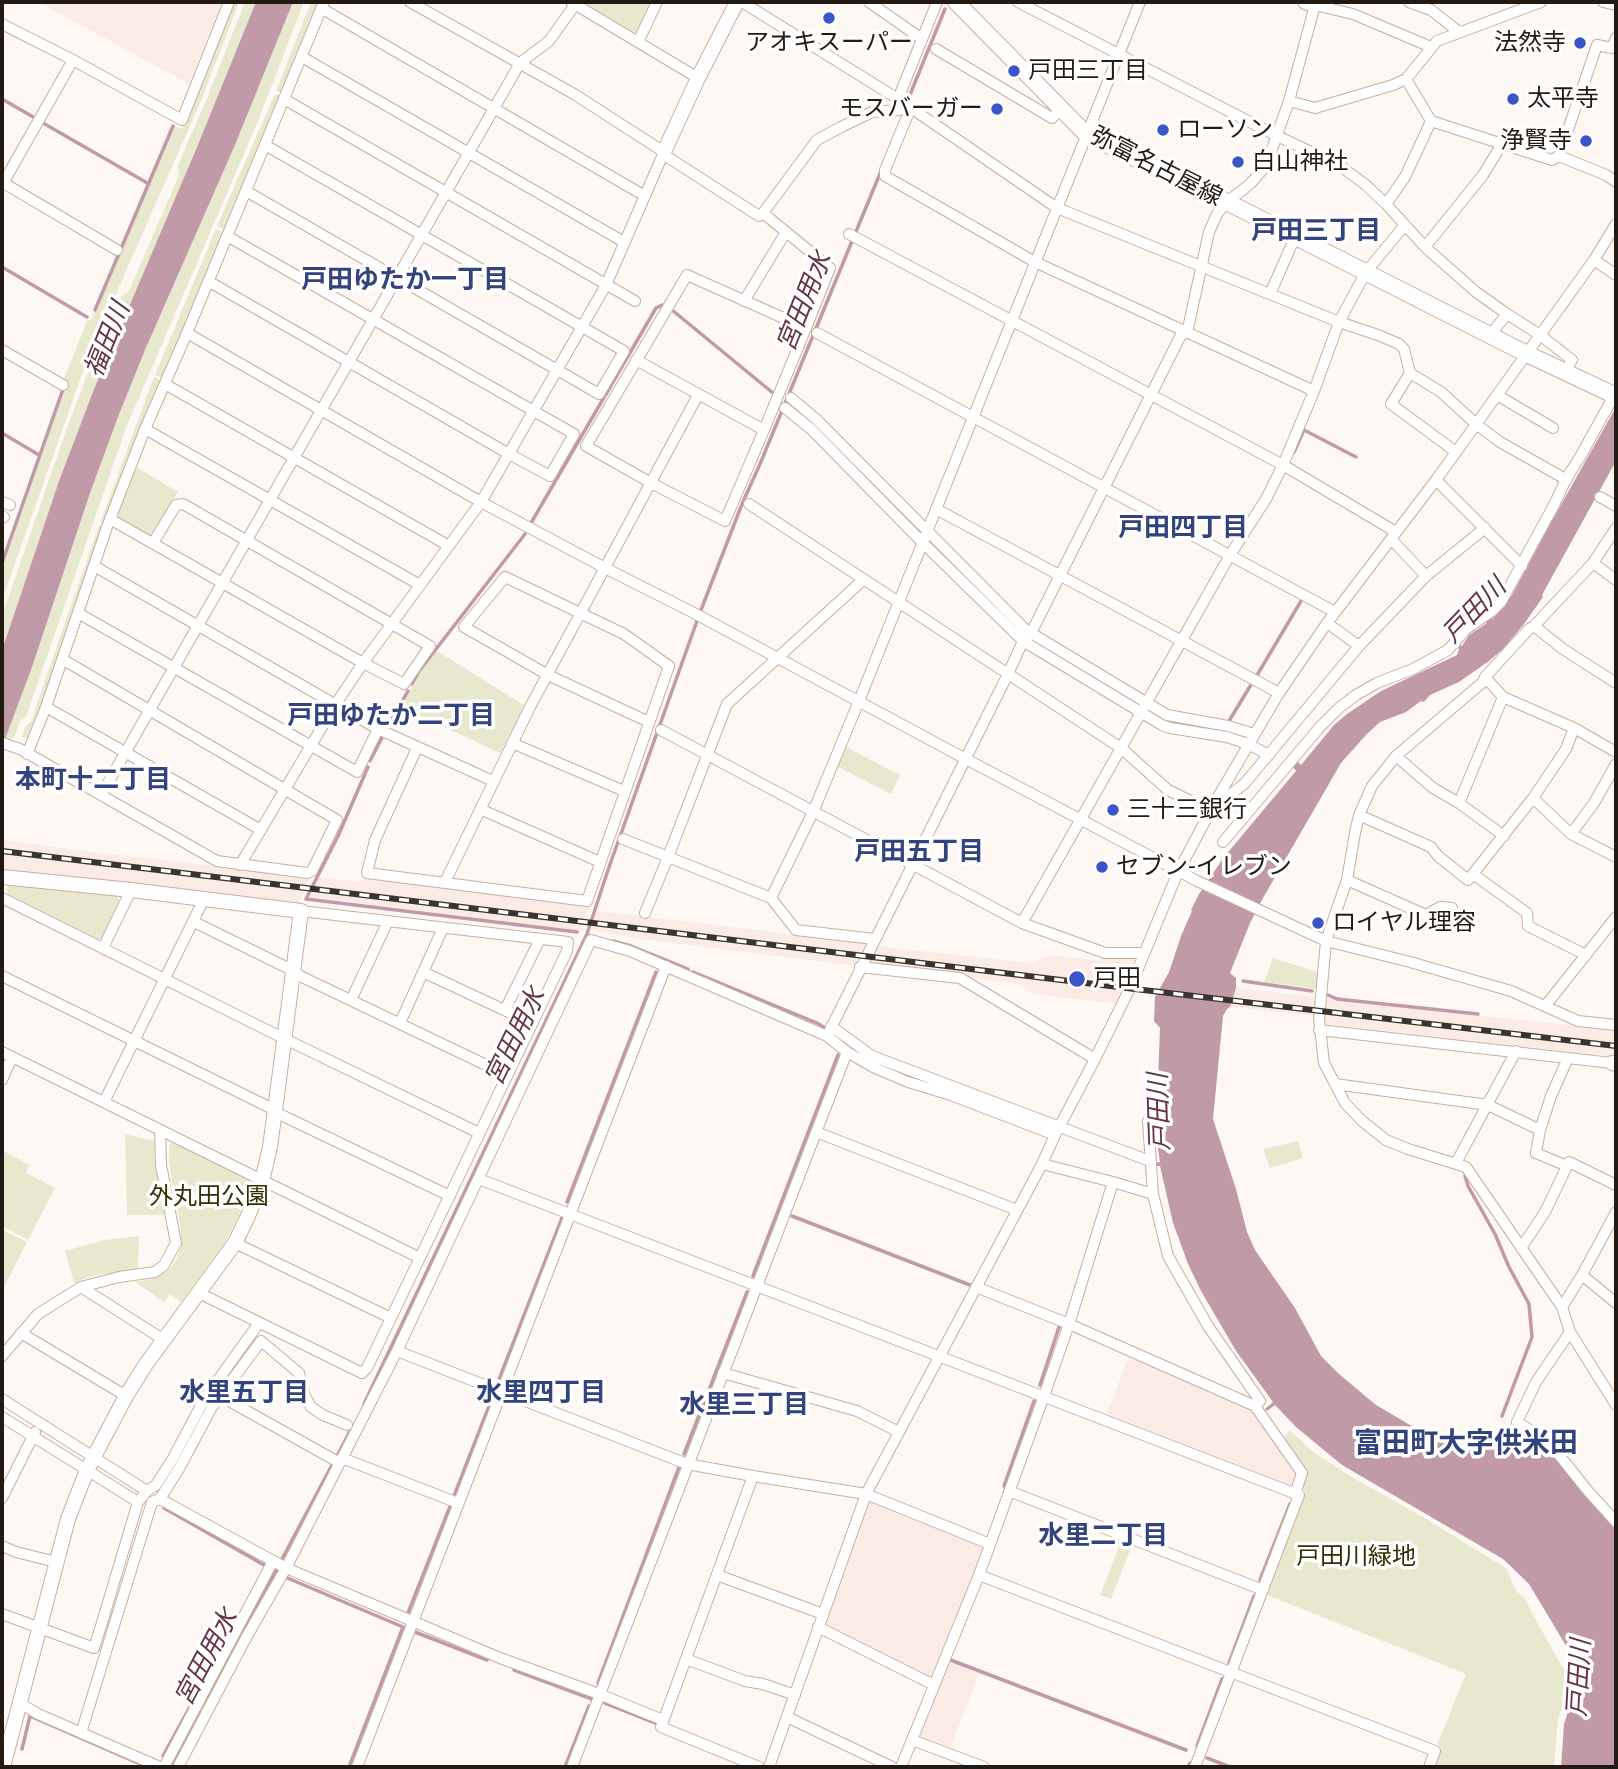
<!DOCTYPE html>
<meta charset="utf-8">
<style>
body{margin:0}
#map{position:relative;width:1618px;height:1769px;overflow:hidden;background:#fef8f5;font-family:"Open Sans",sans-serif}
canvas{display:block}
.frame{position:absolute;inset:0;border:4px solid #231a14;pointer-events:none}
</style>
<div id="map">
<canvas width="1618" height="1769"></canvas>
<div class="frame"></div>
</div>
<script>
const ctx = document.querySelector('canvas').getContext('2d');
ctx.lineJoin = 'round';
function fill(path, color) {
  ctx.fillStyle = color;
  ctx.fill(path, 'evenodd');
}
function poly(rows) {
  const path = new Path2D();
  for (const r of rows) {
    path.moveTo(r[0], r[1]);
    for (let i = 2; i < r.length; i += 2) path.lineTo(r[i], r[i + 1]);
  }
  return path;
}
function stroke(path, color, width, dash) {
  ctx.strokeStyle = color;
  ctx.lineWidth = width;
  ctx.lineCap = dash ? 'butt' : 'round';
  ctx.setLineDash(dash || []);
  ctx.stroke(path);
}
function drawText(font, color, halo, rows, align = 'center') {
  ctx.font = font + ' "Open Sans","Noto Sans JP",sans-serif';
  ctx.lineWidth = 7;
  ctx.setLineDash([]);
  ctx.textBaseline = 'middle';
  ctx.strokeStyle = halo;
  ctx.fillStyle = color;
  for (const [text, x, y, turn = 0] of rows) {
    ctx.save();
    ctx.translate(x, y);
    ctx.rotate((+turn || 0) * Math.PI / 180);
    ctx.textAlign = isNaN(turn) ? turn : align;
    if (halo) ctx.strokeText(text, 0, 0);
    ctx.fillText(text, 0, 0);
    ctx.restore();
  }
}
const built = poly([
 [39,2,222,2,189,84],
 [2,840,94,852,310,877,298,904,2,869],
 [319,877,361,882,362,878,591,907,582,931,310,897],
 [597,911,867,943,856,966,640,939,590,930],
 [875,946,1033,963,1049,955,1101,961,1102,956,1134,957,1132,968,1117,1004,1033,994,1020,984,867,964],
 [1236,988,1318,997,1317,1016,1230,1007],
 [1324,999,1616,1030,1616,1057,1326,1024,1325,1018,1322,1017],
 [1129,1355,1250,1409,1297,1475,1294,1483,1291,1485,1107,1414],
 [867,1501,876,1502,983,1546,984,1548,931,1677,925,1677,823,1628],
 [948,1661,979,1673,950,1749,921,1738,919,1735]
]);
const green = poly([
 [234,2,239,2,201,101,115,296,81,377,2,600,2,563,65,386,63,381,88,319,91,320,174,126,182,129,198,93],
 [245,2,256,2,197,147,94,389,59,481,2,649,2,616,66,431,85,380,121,297,129,291,179,175,178,165,205,103],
 [293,2,304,2,258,121,126,428,26,717,21,720,14,737,11,740,5,738,31,670,89,496,118,417,145,350,235,145],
 [311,2,319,2,283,93,276,91],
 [584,2,652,2,636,32,632,33,584,5],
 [275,94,282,97,225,230,217,226],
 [216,229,224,232,163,378,155,375],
 [154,377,162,380,105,525,100,523],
 [136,467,178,492,154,534,149,536,119,519,118,514],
 [99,525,104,528,30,739,22,737,25,727,31,721],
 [437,651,525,706,500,753,401,707,424,666],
 [844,746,900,775,891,794,836,766],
 [12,883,116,895,119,901,102,938,97,939,8,895,6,888],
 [1273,958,1318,972,1316,989,1264,982],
 [125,1134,155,1141,154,1156,165,1215,127,1215],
 [1298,1141,1303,1158,1270,1168,1263,1149],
 [174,1142,253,1181,239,1215,226,1241,181,1302,170,1294,164,1302,135,1282,149,1280,162,1274,170,1269,176,1260,181,1247,181,1231,169,1162,169,1145],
 [2,1150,29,1165,26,1173,55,1188,28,1240,2,1226,3,1216,2,1217],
 [2,1230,27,1242,2,1291],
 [139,1236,138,1270,95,1275,74,1283,65,1251,104,1240],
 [1290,1430,1312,1451,1350,1476,1423,1517,1506,1568,1516,1590,1526,1600,1532,1613,1560,1663,1569,1674,1570,1679,1568,1689,1558,1720,1554,1767,1434,1767,1441,1747,1437,1745,1466,1674,1267,1595,1306,1493,1302,1485,1307,1474,1284,1437],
 [1122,1539,1133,1543,1111,1599,1100,1595]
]);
const water = poly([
 [256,2,293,2,235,145,145,350,118,417,89,496,31,670,2,747,2,650,59,481,94,389,197,147],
 [1616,407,1616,461,1542,595,1543,597,1524,624,1504,648,1489,661,1459,682,1430,695,1424,702,1421,701,1406,712,1380,722,1366,735,1341,763,1263,898,1250,923,1230,973,1236,978,1236,988,1230,1007,1227,1009,1223,1016,1213,1119,1236,1189,1247,1232,1255,1250,1295,1308,1321,1356,1339,1374,1376,1405,1410,1425,1447,1442,1467,1448,1481,1447,1486,1444,1495,1434,1503,1430,1521,1432,1536,1439,1555,1455,1616,1530,1616,1767,1561,1767,1564,1724,1575,1689,1578,1674,1574,1659,1529,1584,1503,1559,1342,1465,1296,1427,1275,1405,1267,1411,1265,1409,1273,1402,1236,1351,1201,1291,1188,1264,1173,1223,1160,1166,1155,1166,1155,1163,1160,1162,1156,1135,1160,1028,1154,1021,1155,997,1169,972,1181,936,1192,911,1191,910,1199,894,1224,857,1296,771,1293,767,1297,761,1301,765,1334,725,1347,714,1381,691,1457,655,1459,649,1457,647,1459,644,1462,646,1469,635,1487,623,1485,621,1490,618,1492,619,1499,612,1512,595,1550,524,1549,522,1551,519,1553,519]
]);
const stream = poly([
 [2,99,35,118],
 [907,102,945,9],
 [43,123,149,184],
 [2,267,87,317],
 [95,310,173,126],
 [672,310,773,393],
 [2,433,39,455],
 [1294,452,1304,430,1356,457],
 [531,523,656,308,662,305],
 [2,563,62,392],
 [701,610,742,504,760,464,881,171],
 [1256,677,1301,601],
 [412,684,419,671,525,534],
 [1229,721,1252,683],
 [370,761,387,728,408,691],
 [368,767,338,836,306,899,577,932],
 [613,941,631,946,688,969],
 [693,972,817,1023,827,1029],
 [1243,981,1312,991],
 [1328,995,1337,999,1478,1014],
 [900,1072,919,1080],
 [1465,1176,1468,1186,1495,1234,1509,1267,1529,1304,1532,1337,1502,1416],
 [567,1202,656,972],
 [792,1216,970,1285],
 [753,1276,838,1055],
 [498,1382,562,1218],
 [1040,1385,1059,1327],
 [364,1404,587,934,608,870,697,621],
 [684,1454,747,1292],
 [337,1456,351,1429],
 [1004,1486,1034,1401],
 [454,1496,493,1396],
 [164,1508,264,1565],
 [281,1561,332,1465],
 [285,1577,403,1627,349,1767],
 [1260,1580,1290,1504],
 [408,1613,451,1504],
 [415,1632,487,1660],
 [948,1659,1186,1750],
 [1229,1663,1254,1596],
 [514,1670,592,1699],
 [598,1683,679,1467],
 [206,1703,233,1648,277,1569],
 [605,1703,658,1724],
 [1197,1746,1222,1679],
 [22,1749,30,1716,147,1767],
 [163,1756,197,1694],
 [1207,1758,1230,1767],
 [171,1766,201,1713],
 [565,1767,589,1706],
 [1188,1767,1190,1763]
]);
const street = poly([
 [571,2,698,78],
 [742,2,898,99,1057,208,1339,322,1378,335,1399,344,1404,349,1410,373,1391,404,1456,452],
 [869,2,922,39],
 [1018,2,1277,136,1339,165,1366,185,1386,204,1425,247,1476,292,1507,314,1540,335,1572,360,1565,372],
 [1409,2,1431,10,1459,32],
 [1603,2,1616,5],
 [321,8,645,196],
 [2,24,73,60,182,120,229,2],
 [638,42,657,2],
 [936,49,1052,118,1061,109],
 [302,57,624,242],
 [1406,79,1431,121,1552,160,1559,156,1606,175,1616,182],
 [284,99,635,301],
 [898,99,937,2],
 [1289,101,1315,108,1393,85,1406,79,1437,41,1541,2],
 [911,107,885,170,885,176,1035,262,1314,391],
 [663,154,759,216,763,213,817,140,841,127,872,112,899,110,903,102],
 [1559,156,1597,45,1612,48,1616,38],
 [2,182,117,250],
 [2,185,73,60],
 [246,191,599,394,624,351,265,145],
 [1386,204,1405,177,1431,121],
 [763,213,830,268,806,328,764,430,725,521,651,483,586,446,687,275,806,328],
 [849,234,1283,465,1396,532],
 [1425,247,1483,175,1502,144],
 [1594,260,1616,275],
 [208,281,509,454,550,476,574,434,227,236],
 [1270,294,1295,237],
 [744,301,786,232],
 [187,333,481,502,605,568,694,613,964,758,1197,881,1326,941,1410,962,1511,991,1578,1021,1616,1025],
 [817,333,1335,612],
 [1187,333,1209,232,1217,214,1227,202,1250,184,1266,166,1289,101,1315,5,1353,14,1431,47],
 [1490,335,1507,314],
 [2,350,63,385],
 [636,360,764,430],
 [1410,373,1441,392,1476,424,1500,442,1567,480],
 [165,384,449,546],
 [1497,395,1553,428],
 [791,398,816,419,1026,630,1167,715,1228,726,1254,734],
 [785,408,811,429,922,542,1023,641,1162,725,1170,728,1227,737,1248,744,1269,755],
 [145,429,420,585],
 [1436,480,1522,566],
 [1600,497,1616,506],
 [2,502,10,505],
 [749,504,1121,748,1168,790,1211,811],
 [936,509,1279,693],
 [2,516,4,517],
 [110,519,363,663,404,684,430,646,183,504,176,505,153,543],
 [1616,528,1593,563,1534,626,1529,629,1485,677,1483,682,1396,756,1372,786,1359,815,1355,833,1347,880,1326,941,1319,1019,1324,1063,1345,1103,1362,1121,1386,1140,1408,1149,1466,1167,1562,1307,1570,1332,1616,1405],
 [1391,539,1426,576],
 [1593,563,1616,580],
 [78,613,357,772,378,729,94,566],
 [1327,623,1359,646],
 [1534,626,1563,649,1616,683],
 [1485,677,1503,697,1574,728,1616,752],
 [46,707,261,830],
 [378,729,493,781],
 [661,730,1022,923,1105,953,1144,953],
 [2,743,20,749,217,861,307,873,312,871,337,820,62,659],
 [512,743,624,791],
 [417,748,375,840,367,873,587,901,669,666,624,634,505,577,464,627,548,675,649,722],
 [27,754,46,707,107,527,145,429,187,333,324,2],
 [1396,756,1433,788,1459,803,1504,836],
 [101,795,520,63,549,41,577,2],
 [1533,798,1571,834,1616,857],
 [1459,803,1503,697],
 [1215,807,1245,783,1359,646,1426,576,1485,528],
 [480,809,600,862],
 [1359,815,1431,847,1438,856,1468,880,1533,798,1566,749,1574,728],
 [1571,834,1594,803,1616,764],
 [623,839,771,898,796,930,874,939],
 [1223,842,1319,728,1339,708,1356,695,1377,683,1413,669,1448,650,1466,629,1492,611,1501,602,1555,503,1566,479,1580,457,1616,392],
 [240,865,335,705,363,663,481,502,606,285,664,152,574,94,410,2],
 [1473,874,1527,913,1528,926,1586,955],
 [1347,880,1426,915,1440,907,1452,908],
 [445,882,530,707,698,395],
 [2,898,285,1039,479,1133],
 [771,898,813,812,859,701,1140,2],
 [645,913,668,857,727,704,864,579],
 [194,922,294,971,300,976,507,1075],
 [1022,923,1182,640,1230,555,1266,499,1283,465,1314,391,1339,322,1366,272,1404,226],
 [103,948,131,890],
 [860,967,960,978,1095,1059],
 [423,972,532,1023],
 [2,976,275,1110],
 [351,1000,388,921],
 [1546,1005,1616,917],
 [505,1010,540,939],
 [400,1023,443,928],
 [831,1026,872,1056,1150,1161],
 [1319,1030,1612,1063],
 [827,1036,1008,674,1023,641,1031,633,1183,331],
 [2,1052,420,1258],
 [2,1080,12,1057],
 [1335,1084,1488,1105,1540,1130,1551,1096,1568,1058],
 [104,1102,204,899],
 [275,1112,450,1196],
 [1148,1121,1153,1194,1168,1256,1208,1326,1260,1401,1255,1406],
 [1540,1130,1536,1153,1567,1166],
 [816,1132,1017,1210],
 [1456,1163,1516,1051],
 [479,1179,1299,1495,1195,1767],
 [1113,1182,1153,1194],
 [235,1243,391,1318],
 [1521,1248,1545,1212,1569,1162,1616,1185],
 [1582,1275,1616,1303],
 [81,1287,164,1340],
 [976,1287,1069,1324,1255,1406,1302,1473,1295,1494],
 [199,1293,362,1373,367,1368,567,951,568,942,301,911],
 [1562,1307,1582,1275,1616,1212],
 [1570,1332,1536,1382,1517,1422,1548,1441,1588,1491,1616,1522],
 [21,1333,126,1396],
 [397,1351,687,1464,753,1476,866,1494,990,1544],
 [2,1356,38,1314,81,1287,119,1277,155,1272,164,1265,176,1243,161,1165,160,1130],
 [723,1373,857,1411,899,1432],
 [220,1396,340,1463],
 [2,1399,147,1491],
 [2,1417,138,1502],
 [342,1458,458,1503],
 [753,1476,661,1727,759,1767],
 [1009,1491,1263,1590],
 [2,1498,35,1432],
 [160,1499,286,1568,500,1658,599,1694,663,1720],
 [2,1546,16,1552,56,1562],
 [717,1575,823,1614],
 [979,1575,1435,1751,1429,1767],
 [2,1614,94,1648,101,1626,138,1502,147,1491,156,1485,172,1460,205,1398,259,1323],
 [818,1627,934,1685],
 [686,1659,745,1681,763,1684,795,1695],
 [20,1703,38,1714,160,1767],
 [787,1717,892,1767],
 [81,1733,152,1502,160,1499,180,1467,212,1407,261,1341,299,1373,304,1394,311,1407,323,1415,347,1425],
 [912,1740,984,1767],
 [164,1767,273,1561],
 [178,1767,246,1638,286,1568,397,1351,591,940,630,951,827,1036,847,1052,875,1068,908,1082,951,1095,1055,1135],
 [357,1767,666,966],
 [572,1767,847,1052],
 [769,1767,866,1494,1042,1164,1055,1135,1095,1059,1130,988,1178,872,1219,795,1279,693,1327,623,1436,480,1594,260,1616,224],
 [901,1767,979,1575,1044,1396,1069,1324,1113,1182,1042,1164]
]);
const secondary = poly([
 [1305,2,1315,5],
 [664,152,698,78,737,2],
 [2,877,131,890,301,911,275,1110,270,1147,262,1181,248,1216,235,1243,146,1364,126,1396,87,1470,68,1519,3,1767],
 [1612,1063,1616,1064]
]);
const primary = poly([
 [956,2,1087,135,1227,202,1527,354,1616,396]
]);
const rail = poly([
 [2,851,1135,989,1616,1046]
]);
const markers = [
 [829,18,7,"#3b54c7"],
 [1580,43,7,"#3b54c7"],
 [1014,71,7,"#3b54c7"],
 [1513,99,7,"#3b54c7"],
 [997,109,7,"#3b54c7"],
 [1163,130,7,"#3b54c7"],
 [1586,141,7,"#3b54c7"],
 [1238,162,7,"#3b54c7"],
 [1113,810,7,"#3b54c7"],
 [1102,867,7,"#3b54c7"],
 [1318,923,7,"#3b54c7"],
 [1077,979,9,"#3b54c7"]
];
const poiNames = [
 ["アオキスーパー",829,43,"center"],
 ["法然寺",1566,43,"right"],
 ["戸田三丁目",1028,71],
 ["太平寺",1527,99],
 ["モスバーガー",983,109,"right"],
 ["ローソン",1177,130],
 ["浄賢寺",1572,141,"right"],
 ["白山神社",1252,162],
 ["三十三銀行",1127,810],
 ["セブン-イレブン",1116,867],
 ["ロイヤル理容",1332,923],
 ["戸田",1093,979]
];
const streetNames = [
 ["弥富名古屋線",1156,167,27]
];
const parkNames = [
 ["外丸田公園",209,1197],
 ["戸田川緑地",1356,1557]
];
const neighbourhoodNames = [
 ["戸田三丁目",1316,232],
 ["戸田ゆたか一丁目",405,281],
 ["戸田四丁目",1183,529],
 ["戸田ゆたか二丁目",391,717],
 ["本町十二丁目",93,781],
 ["戸田五丁目",919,853],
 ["水里五丁目",244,1394],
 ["水里四丁目",541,1394],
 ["水里三丁目",744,1406],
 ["水里二丁目",1103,1537]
];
const waterNames = [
 ["宮田用水",805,302,-68],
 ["福田川",108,340,-68],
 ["戸田川",1475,611,-46],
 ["宮田用水",516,1037,-64],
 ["戸田川",1160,1112,-92],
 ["宮田用水",207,1658,-62],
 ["戸田川",1580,1678,-87]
];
const quarterNames = [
 ["富田町大字供米田",1466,1444]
];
fill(built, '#faece4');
fill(green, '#e8e8cf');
fill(water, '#c19aa8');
stroke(stream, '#c19aa8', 3.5);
stroke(street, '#c8ae9f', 12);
stroke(secondary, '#c8ae9f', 16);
stroke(primary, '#c8ae9f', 18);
stroke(street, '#fff', 10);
stroke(secondary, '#fff', 14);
stroke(primary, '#fff', 16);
stroke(rail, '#3b332d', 6);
stroke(rail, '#fff', 3.5, [10]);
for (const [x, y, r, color] of markers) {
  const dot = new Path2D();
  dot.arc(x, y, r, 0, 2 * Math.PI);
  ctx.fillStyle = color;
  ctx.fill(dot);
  stroke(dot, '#fff', 2.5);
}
drawText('24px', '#231a14', '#fff', poiNames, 'left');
drawText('24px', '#231a14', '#fff', streetNames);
drawText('24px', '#312f00', '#fff', parkNames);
drawText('bold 26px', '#32437d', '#fff', neighbourhoodNames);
drawText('italic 26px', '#673349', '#fff', waterNames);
drawText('bold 28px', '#32437d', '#fff', quarterNames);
</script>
